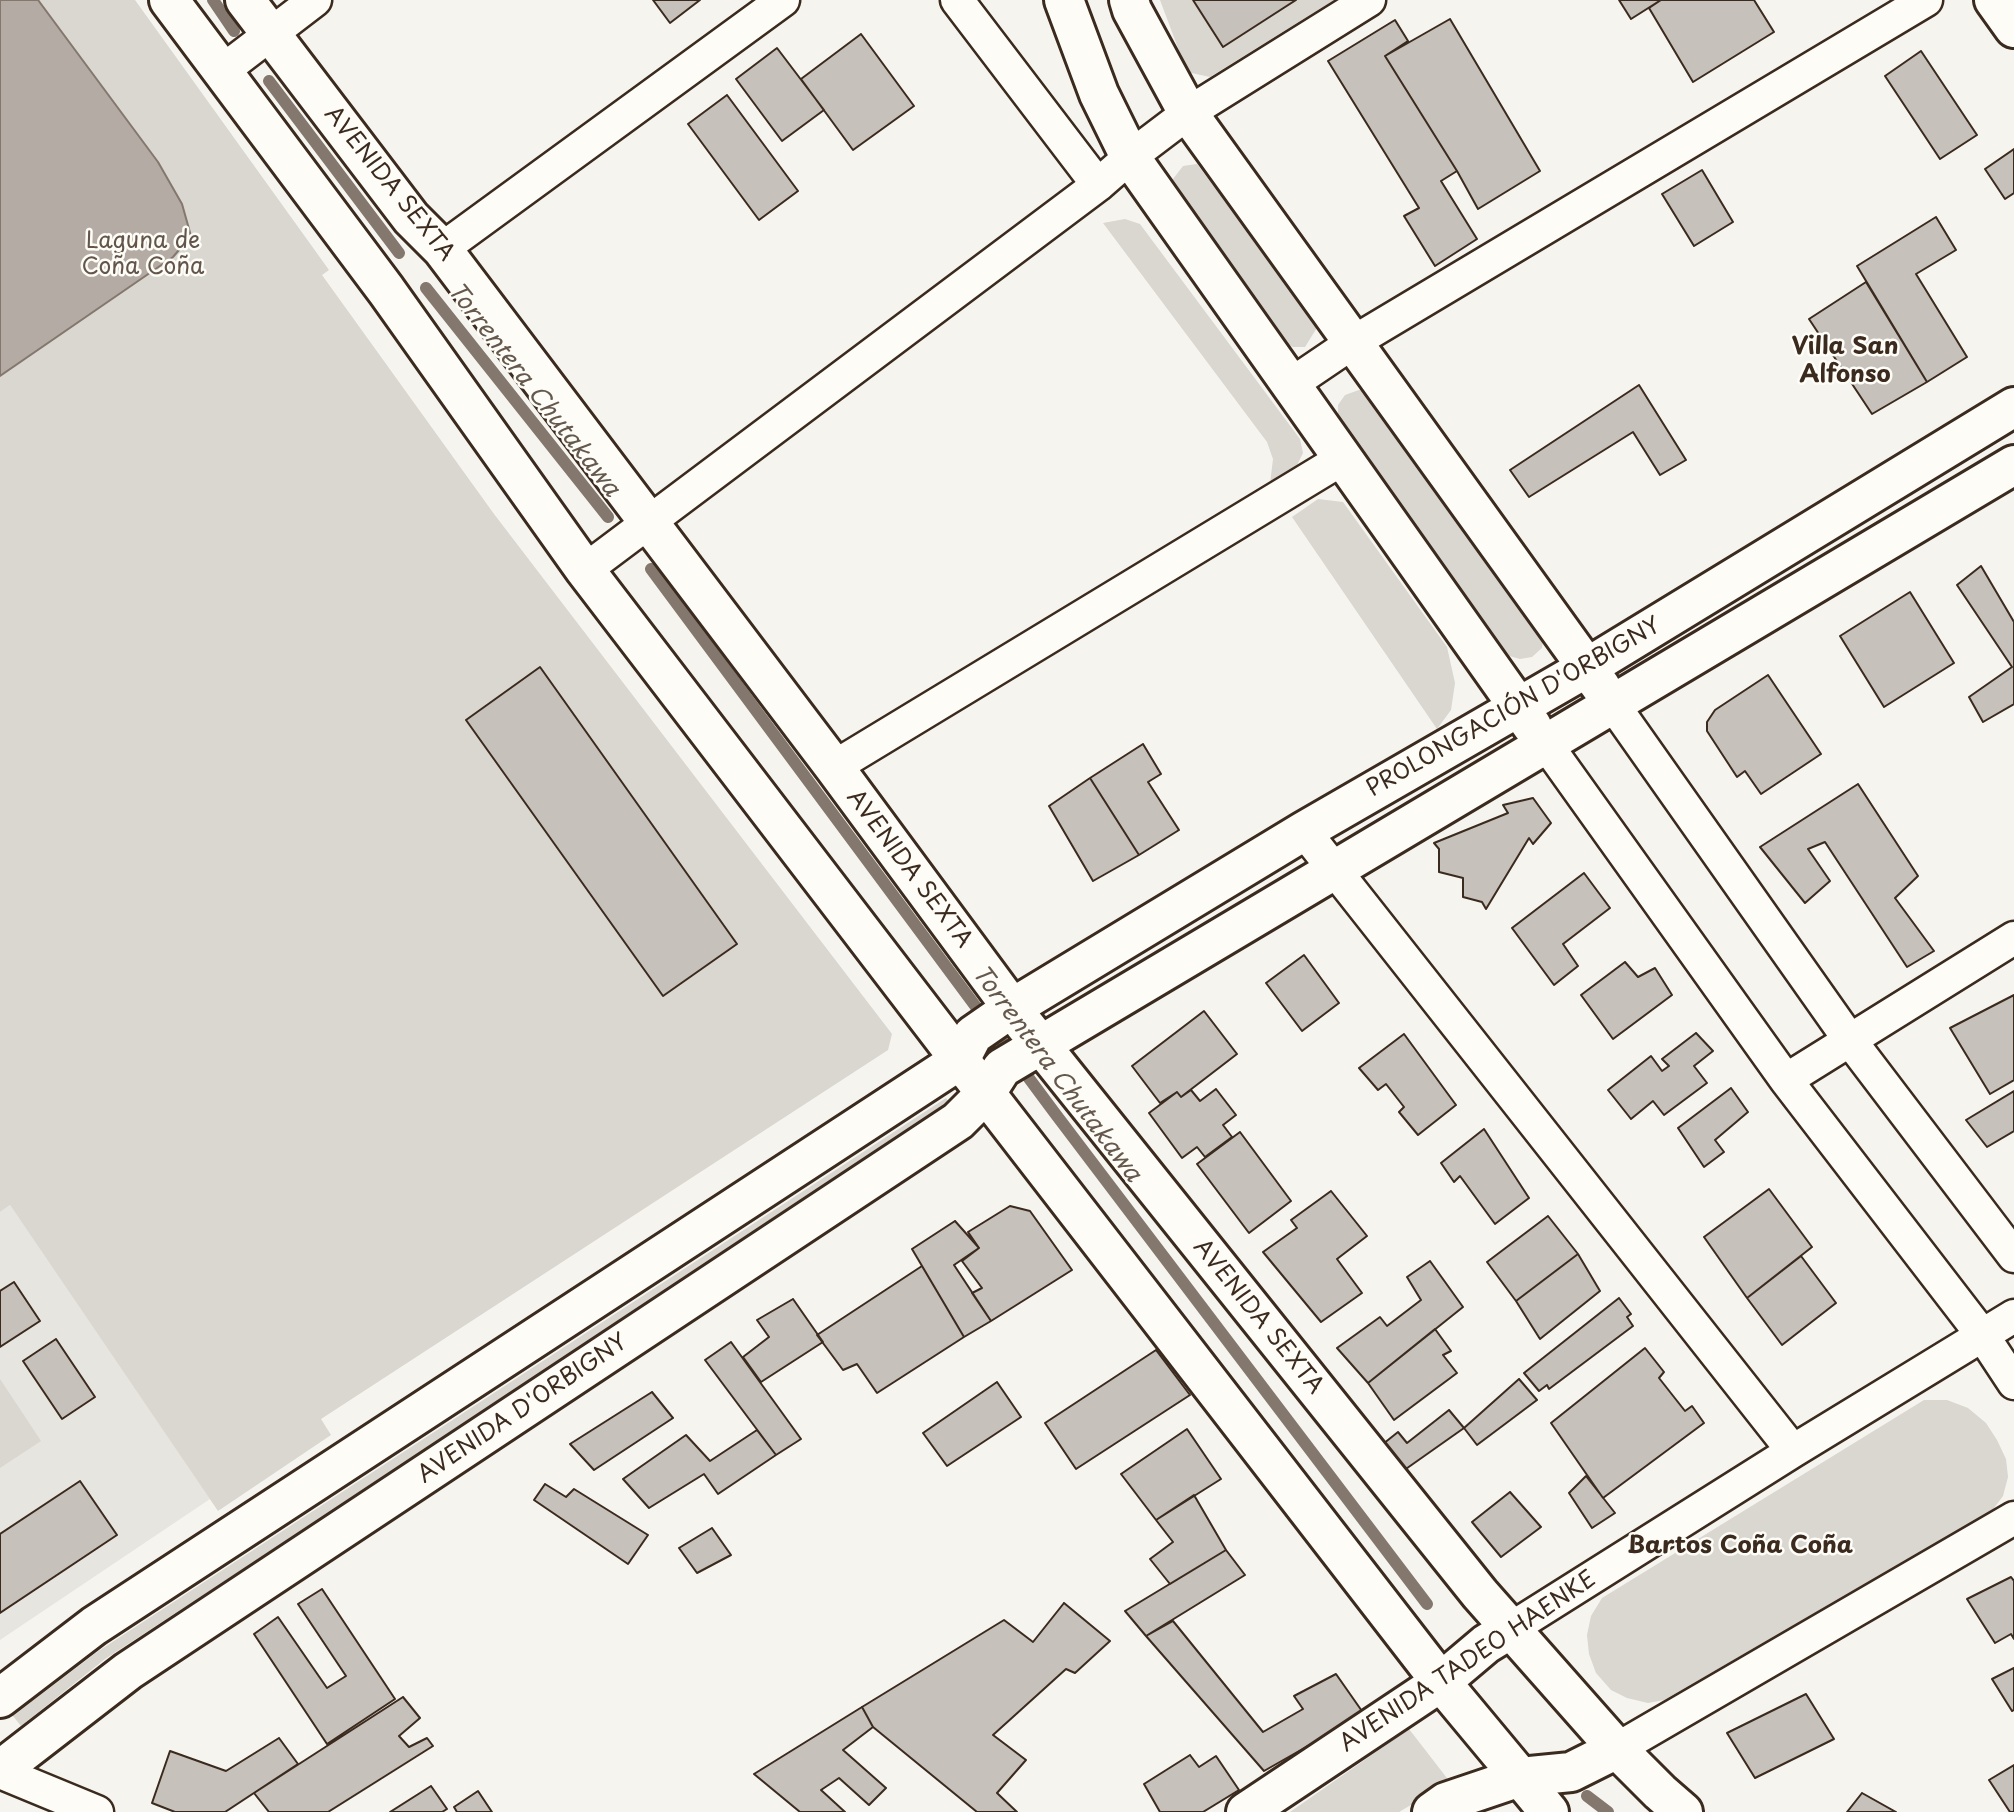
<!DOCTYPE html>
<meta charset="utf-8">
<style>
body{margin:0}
canvas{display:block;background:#f5f4ee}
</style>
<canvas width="2014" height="1812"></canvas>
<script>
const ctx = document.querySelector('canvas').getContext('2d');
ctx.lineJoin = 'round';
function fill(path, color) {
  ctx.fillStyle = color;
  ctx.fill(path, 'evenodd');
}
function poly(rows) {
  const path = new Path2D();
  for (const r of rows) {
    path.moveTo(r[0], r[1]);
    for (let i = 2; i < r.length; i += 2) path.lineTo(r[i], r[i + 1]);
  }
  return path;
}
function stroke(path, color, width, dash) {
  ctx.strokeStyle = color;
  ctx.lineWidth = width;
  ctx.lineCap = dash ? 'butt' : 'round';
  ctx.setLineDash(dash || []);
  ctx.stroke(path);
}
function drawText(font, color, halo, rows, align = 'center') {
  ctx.font = font + ' "Playpen Sans",sans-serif';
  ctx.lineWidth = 5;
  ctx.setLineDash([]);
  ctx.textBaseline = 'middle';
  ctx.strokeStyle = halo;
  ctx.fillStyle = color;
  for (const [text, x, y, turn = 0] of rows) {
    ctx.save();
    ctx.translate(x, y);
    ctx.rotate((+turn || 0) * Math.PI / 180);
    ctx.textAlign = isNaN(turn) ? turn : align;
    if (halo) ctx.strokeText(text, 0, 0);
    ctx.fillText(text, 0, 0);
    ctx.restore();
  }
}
const built = poly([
 [10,1205,210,1499,0,1640,0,1212]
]);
const green = poly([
 [0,0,135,0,329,270,322,275,494,514,892,1034,888,1050,321,1419,331,1435,218,1511,10,1205,0,1212],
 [1160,0,1334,0,1210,77,1187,72],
 [1197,164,1318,326,1305,347,1293,347,1282,342,1174,194,1173,179,1183,166],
 [1125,219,1140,224,1300,439,1303,453,1296,467,1270,484,1273,459,1267,442,1103,223],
 [1359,390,1373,393,1544,633,1542,648,1532,657,1520,659,1506,655,1338,420,1338,405,1345,395],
 [1318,499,1343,502,1447,647,1455,683,1451,710,1437,729,1292,517],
 [946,1098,952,1106,105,1659,21,1726,13,1716,97,1652],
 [0,1379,41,1441,0,1468],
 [1924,1400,1947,1400,1968,1408,1986,1423,1997,1440,2006,1459,2008,1477,2003,1496,1991,1512,1664,1700,1648,1703,1627,1698,1611,1690,1596,1673,1589,1654,1587,1635,1591,1616,1602,1598],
 [1409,1729,1450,1782,1399,1812,1290,1812]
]);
const water = poly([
 [0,0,38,0,158,162,182,204,191,236,173,257,0,376,0,0]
]);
const stream = poly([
 [213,0,234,31],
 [269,81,399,253],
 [426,288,608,517],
 [651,569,1054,1112,1427,1604],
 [1587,1796,1608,1812]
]);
const building = poly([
 [653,0,700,0,670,23,653,0],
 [1193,0,1296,0,1223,47,1193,0],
 [1619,0,1661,0,1631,19,1619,0],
 [1661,0,1754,0,1774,32,1693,82,1649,8,1661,0],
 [1450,19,1540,171,1478,209,1457,171,1385,56,1450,19],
 [1395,20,1408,41,1385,56,1457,171,1441,181,1477,239,1435,266,1404,216,1419,208,1328,61,1395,20],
 [861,34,914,106,853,150,801,79,861,34],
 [777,48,824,110,782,141,736,79,777,48],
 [1921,51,1977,135,1940,159,1885,76,1921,51],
 [727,95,798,191,759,220,688,124,727,95],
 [2014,149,2014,193,2005,199,1985,169,2014,149],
 [1702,170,1733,222,1694,246,1662,194,1702,170],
 [1936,217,1956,250,1916,274,1967,357,1927,382,1857,266,1936,217],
 [1866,282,1927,382,1872,414,1809,319,1866,282],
 [1639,385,1686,460,1660,475,1633,432,1529,497,1510,470,1639,385],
 [1981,566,2014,622,2014,704,1983,722,1969,697,2012,667,1957,585,1981,566],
 [1910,592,1954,663,1884,707,1840,636,1910,592],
 [540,667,737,944,663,996,466,720,540,667],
 [1768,675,1821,754,1761,794,1745,771,1737,777,1707,731,1707,722,1715,710,1768,675],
 [1143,744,1161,774,1148,782,1179,830,1139,855,1090,778,1143,744],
 [1090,778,1139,855,1093,881,1049,806,1090,778],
 [1858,784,1918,876,1895,898,1934,951,1907,967,1825,842,1808,849,1830,881,1805,903,1760,847,1858,784],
 [1533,798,1551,823,1533,844,1529,838,1486,909,1482,902,1463,897,1463,878,1439,872,1439,849,1434,843,1508,813,1503,805,1533,798],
 [1584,873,1610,908,1563,944,1578,966,1554,985,1512,928,1584,873],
 [1304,955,1339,1003,1302,1031,1266,983,1304,955],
 [1625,962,1638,977,1655,968,1672,995,1613,1039,1581,995,1625,962],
 [2014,995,2014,1080,1990,1094,1950,1028,2014,995],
 [1204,1011,1237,1054,1181,1097,1177,1092,1160,1103,1132,1066,1204,1011],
 [1696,1033,1713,1051,1694,1066,1707,1083,1664,1115,1653,1101,1631,1119,1608,1090,1651,1056,1662,1071,1669,1066,1662,1059,1696,1033],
 [1404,1034,1456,1105,1418,1135,1399,1112,1404,1107,1386,1084,1378,1090,1359,1068,1404,1034],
 [1731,1088,1748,1112,1715,1140,1724,1152,1704,1167,1678,1128,1731,1088],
 [1216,1089,1236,1115,1223,1125,1232,1137,1205,1157,1197,1147,1182,1158,1149,1113,1177,1092,1181,1097,1191,1090,1200,1101,1216,1089],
 [2014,1091,2014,1131,1987,1147,1966,1120,2014,1091],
 [1484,1129,1529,1198,1495,1224,1460,1176,1454,1182,1441,1163,1484,1129],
 [1240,1132,1291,1201,1249,1233,1197,1164,1240,1132],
 [1769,1189,1812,1247,1747,1298,1704,1237,1769,1189],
 [1331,1191,1367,1236,1337,1259,1362,1293,1321,1322,1263,1252,1297,1228,1291,1220,1331,1191],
 [1010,1206,1030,1211,1072,1270,991,1321,972,1293,982,1288,962,1261,979,1248,968,1232,1010,1206],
 [1548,1216,1578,1254,1516,1301,1487,1262,1548,1216],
 [955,1221,979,1248,954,1265,991,1321,964,1337,912,1249,955,1221],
 [1578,1254,1600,1291,1540,1339,1516,1301,1578,1254],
 [1801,1256,1836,1303,1782,1345,1747,1298,1801,1256],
 [1430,1261,1463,1307,1368,1383,1337,1348,1380,1317,1387,1326,1421,1300,1407,1277,1430,1261],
 [922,1266,964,1337,877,1393,857,1364,843,1370,817,1335,922,1266],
 [14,1282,40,1321,0,1347,0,1291,14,1282],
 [1619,1298,1631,1314,1627,1317,1633,1326,1549,1389,1547,1385,1539,1391,1524,1373,1619,1298],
 [793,1299,823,1342,761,1382,743,1357,769,1337,757,1320,793,1299],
 [1435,1329,1451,1351,1443,1355,1457,1373,1394,1420,1368,1383,1435,1329],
 [56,1339,95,1397,62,1419,23,1361,56,1339],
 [731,1342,801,1439,776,1455,705,1360,731,1342],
 [1645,1348,1664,1372,1659,1378,1685,1411,1692,1406,1704,1423,1603,1498,1551,1423,1645,1348],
 [1156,1350,1190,1395,1076,1469,1045,1423,1156,1350],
 [1519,1379,1537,1400,1477,1445,1464,1428,1519,1379],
 [997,1382,1021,1417,947,1466,923,1433,997,1382],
 [652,1392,673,1418,594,1470,570,1444,652,1392],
 [1449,1410,1464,1428,1403,1471,1383,1444,1398,1432,1407,1443,1449,1410],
 [1187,1429,1221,1479,1156,1520,1121,1474,1187,1429],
 [757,1430,776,1455,718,1494,704,1474,649,1508,623,1479,686,1435,710,1461,757,1430],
 [1586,1476,1615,1513,1592,1528,1569,1493,1586,1476],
 [80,1481,117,1535,0,1613,0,1534,80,1481],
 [545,1484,566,1497,574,1489,648,1535,628,1564,534,1500,545,1484],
 [1510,1492,1541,1527,1501,1557,1472,1522,1510,1492],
 [1194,1495,1226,1550,1170,1584,1150,1559,1173,1542,1156,1520,1194,1495],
 [712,1528,731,1555,697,1573,679,1548,712,1528],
 [1226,1550,1245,1575,1146,1636,1125,1611,1226,1550],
 [2011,1577,2014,1581,2014,1639,2011,1634,1995,1643,1967,1599,2011,1577],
 [322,1589,395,1699,327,1744,254,1634,278,1617,327,1688,346,1676,298,1604,322,1589],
 [1064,1603,1110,1641,1075,1673,1066,1669,993,1735,1026,1760,997,1793,1017,1812,977,1812,873,1727,862,1707,1004,1620,1033,1642,1064,1603],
 [1173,1621,1263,1732,1303,1709,1294,1696,1336,1674,1364,1714,1264,1771,1146,1636,1173,1621],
 [2014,1668,2014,1710,2012,1711,1992,1679,2014,1668],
 [1806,1694,1834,1739,1755,1778,1727,1733,1806,1694],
 [403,1697,420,1718,399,1736,409,1747,427,1738,433,1746,328,1812,269,1812,254,1793,403,1697],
 [862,1707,873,1727,843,1750,886,1788,869,1805,839,1778,821,1790,845,1812,800,1812,754,1774,862,1707],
 [279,1738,298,1764,225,1812,175,1812,152,1803,170,1751,226,1771,279,1738],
 [1190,1755,1199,1767,1216,1756,1239,1790,1203,1812,1160,1812,1144,1784,1190,1755],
 [2014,1765,2014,1812,2010,1812,1989,1780,2014,1765],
 [431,1786,447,1809,442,1812,390,1812,431,1786],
 [478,1791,492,1812,457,1812,454,1807,478,1791],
 [1862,1793,1896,1812,1847,1812,1862,1793]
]);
const minor = poly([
 [957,0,1098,185],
 [221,72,315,0],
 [442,249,783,0],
 [1290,385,1352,343,1926,0],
 [585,570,1098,185,1130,157,1188,113,1369,0],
 [1612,703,1849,1039,2014,1256],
 [1546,744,1786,1080,1983,1336,2014,1383],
 [834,767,1342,459],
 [1304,831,1793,1451],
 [1786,1080,2014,938],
 [1512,1628,1793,1451,2014,1316],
 [1617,1749,2014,1518],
 [0,1772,97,1812]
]);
const tertiary = poly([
 [245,0,411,218,442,249,834,767,1012,1008],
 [1994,0,2014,28],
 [1617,1749,1660,1792,1683,1812],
 [1520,1777,1549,1812]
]);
const secondary = poly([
 [169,0,386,290,585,570,960,1060,1441,1682,1520,1777],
 [1064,0,1099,94,1130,157,1532,726],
 [1129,0,1132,10,1188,113,1601,687],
 [1024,1024,1480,1594,1617,1749,1571,1772,1520,1777,1446,1802,1432,1812],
 [0,1698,94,1626,960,1060,973,1035,1012,1008,1304,831,1588,667,2014,407],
 [0,1770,128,1671,958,1121,986,1093,1002,1068,2014,465],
 [1246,1812,1441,1682,1486,1644,1512,1628]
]);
const streetNames = [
 ["AVENIDA SEXTA",389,184,51],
 ["PROLONGACIÓN D'ORBIGNY",1514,708,-30],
 ["AVENIDA SEXTA",909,869,53],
 ["AVENIDA SEXTA",1258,1317,51],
 ["AVENIDA D'ORBIGNY",523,1409,-34],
 ["AVENIDA TADEO HAENKE",1468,1662,-34]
];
const parkNames = [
 ["Laguna de",143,242],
 ["Coña Coña",143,268]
];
const neighbourhoodNames = [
 ["Villa San",1845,347],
 ["Alfonso",1845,375],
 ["Bartos Coña Coña",1740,1546]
];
const waterNames = [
 ["Torrentera Chutakawa",533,390,52],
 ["Torrentera Chutakawa",1056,1074,53]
];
fill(built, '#e7e5df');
fill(green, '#dad6d0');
fill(water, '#b4aca4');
stroke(water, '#84786e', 2);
stroke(stream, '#84786e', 12);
fill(building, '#c7c1bb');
stroke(building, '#3b2a1e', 2);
stroke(minor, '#3b2a1e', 37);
stroke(tertiary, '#3b2a1e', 44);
stroke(secondary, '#3b2a1e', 44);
stroke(minor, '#fdfcf7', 32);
stroke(tertiary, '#fdfcf7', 38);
stroke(secondary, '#fdfcf7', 38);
drawText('23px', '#3b2a1e', '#fdfcf7', streetNames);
drawText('23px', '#63554a', '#fdfcf7', parkNames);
drawText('bold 24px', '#3b2a1e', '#fdfcf7', neighbourhoodNames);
drawText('italic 24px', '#65584d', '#fdfcf7', waterNames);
</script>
